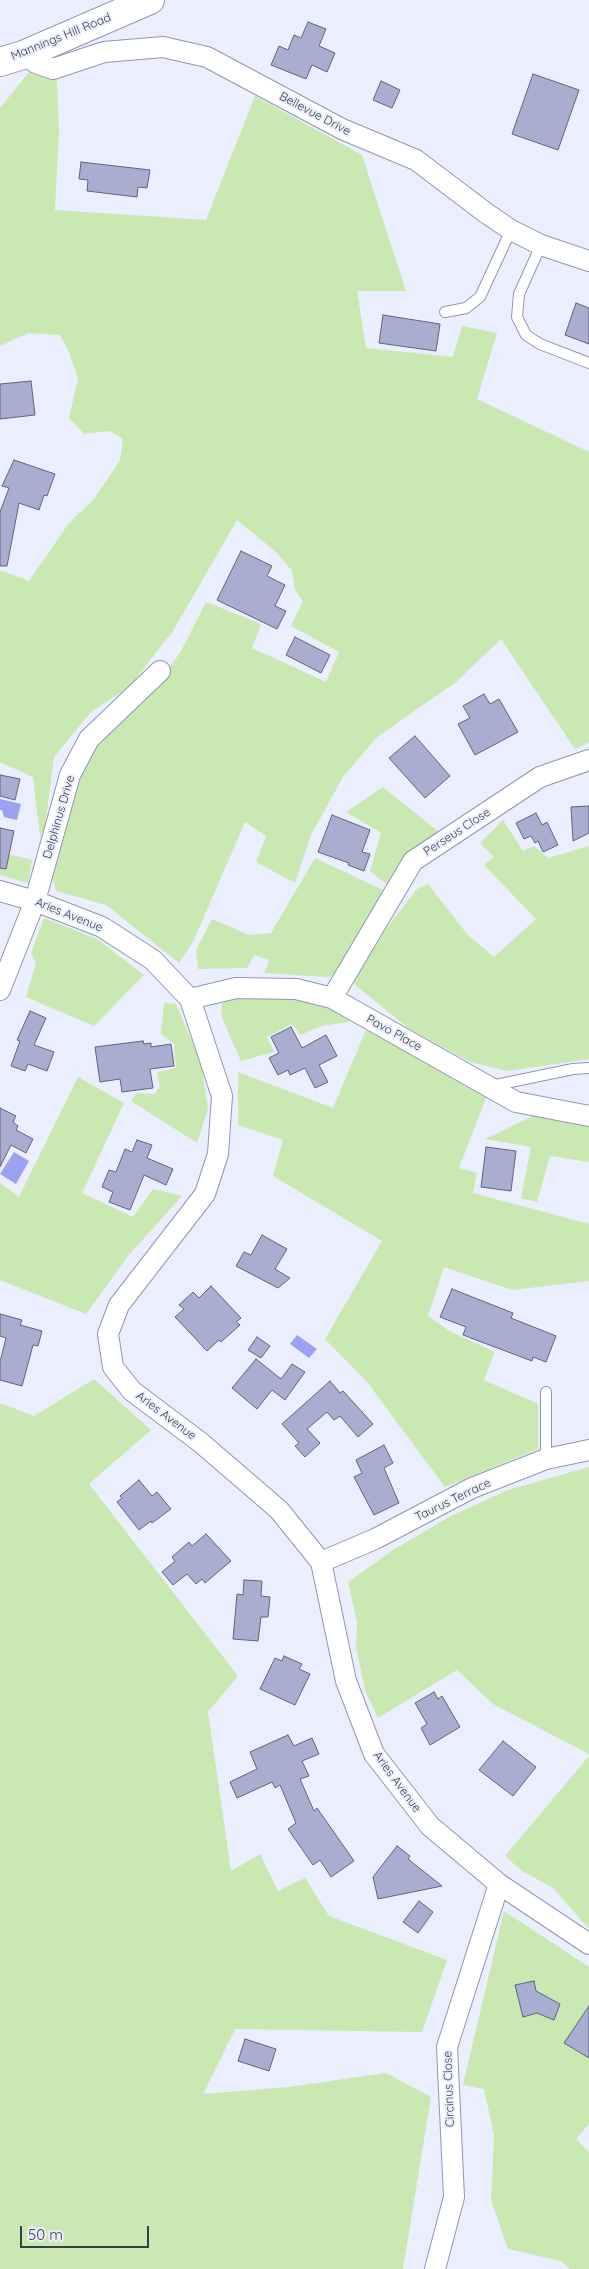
<!DOCTYPE html>
<style>
body{margin:0}
#map{position:relative;width:589px;height:2269px;overflow:hidden;background:#ebeefc;font-family:Quicksand,sans-serif}
canvas{display:block}
.scale{position:absolute;left:20px;top:2226px;width:129px;height:22px;box-sizing:border-box;border:2px solid #3a3c4a;border-top:0;padding-left:6px;font-size:15px;line-height:18px;white-space:nowrap;color:#3a3c4a;-webkit-text-stroke:4px #ebeefc;paint-order:stroke}
</style>
<div id="map">
<canvas width="589" height="2269"></canvas>
<div class="scale">50 m</div>
</div>
<script>
const ctx = document.querySelector('canvas').getContext('2d');
ctx.lineJoin = 'round';
function fill(path, color) {
  ctx.fillStyle = color;
  ctx.fill(path, 'evenodd');
}
function poly(rows) {
  const path = new Path2D();
  for (const r of rows) {
    path.moveTo(r[0], r[1]);
    for (let i = 2; i < r.length; i += 2) path.lineTo(r[i], r[i + 1]);
  }
  return path;
}
function stroke(path, color, width, dash) {
  ctx.strokeStyle = color;
  ctx.lineWidth = width;
  ctx.lineCap = dash ? 'butt' : 'round';
  ctx.setLineDash(dash || []);
  ctx.stroke(path);
}
function drawText(font, color, halo, rows, align = 'center') {
  ctx.font = font + ' Quicksand,sans-serif';
  ctx.lineWidth = 4;
  ctx.setLineDash([]);
  ctx.textBaseline = 'middle';
  ctx.strokeStyle = halo;
  ctx.fillStyle = color;
  for (const [text, x, y, turn = 0] of rows) {
    ctx.save();
    ctx.translate(x, y);
    ctx.rotate((+turn || 0) * Math.PI / 180);
    ctx.textAlign = isNaN(turn) ? turn : align;
    if (halo) ctx.strokeText(text, 0, 0);
    ctx.fillText(text, 0, 0);
    ctx.restore();
  }
}
const green = poly([
 [30,71,57,81,59,131,55,210,206,220,255,96,362,155,406,291,357,291,366,348,453,357,462,326,497,333,477,399,589,452,589,742,575,749,501,639,456,682,377,737,343,777,311,835,295,883,256,862,266,836,245,822,193,942,179,963,106,905,56,891,50,868,69,801,97,743,156,685,180,653,206,602,261,624,252,648,326,682,339,652,291,626,303,601,295,590,292,571,276,552,237,520,173,631,129,687,91,712,54,757,45,826,40,837,33,777,0,762,0,570,29,581,69,523,93,500,120,461,123,439,110,431,84,434,69,418,78,378,68,350,60,335,28,333,0,346,0,108],
 [383,787,439,832,408,856,389,886,370,871,381,833,346,812],
 [503,820,523,851,534,846,548,858,589,846,589,1059,507,1071,470,1062,409,1029,353,983,386,929,417,889,428,884,467,934,494,957,536,919,484,865,494,857,480,843],
 [0,852,32,860,28,883,0,875],
 [315,858,383,890,365,933,342,973,328,977,264,973,269,960,254,955,247,968,198,969,196,950,212,919,249,935,271,933],
 [44,918,97,939,144,975,94,1026,26,997,36,963,31,953],
 [286,992,351,1014,348,1022,322,1026,300,1035,292,1024,267,1037,274,1052,241,1061,222,1018,221,1008,224,999],
 [164,1003,176,1004,201,1063,208,1109,197,1143,131,1101,137,1093,154,1094,160,1087,157,1072,176,1068,174,1044,161,1034],
 [366,1030,487,1095,459,1168,477,1173,473,1193,589,1224,589,1281,512,1290,444,1267,428,1316,451,1332,495,1352,484,1380,538,1404,538,1449,445,1487,367,1382,325,1339,382,1241,273,1176,283,1140,238,1125,238,1072,333,1108],
 [78,1077,124,1103,82,1193,133,1217,153,1189,182,1196,128,1256,86,1314,0,1280,0,1183,19,1197],
 [537,1114,589,1122,589,1162,550,1156,537,1202,521,1198,531,1147,485,1139],
 [94,1379,151,1430,89,1484,238,1676,208,1712,231,1871,260,1854,278,1891,305,1878,329,1916,447,1960,422,2032,235,2029,203,2094,289,2087,386,2073,431,2097,403,2269,0,2269,0,1403,34,1416],
 [589,1467,589,1754,493,1704,457,1670,378,1718,365,1690,356,1647,357,1622,348,1582,393,1550,451,1516,508,1490],
 [589,1756,589,1929,553,1888,522,1871,505,1856],
 [504,1911,589,1967,589,2124,576,2139,589,2152,589,2269,570,2269,561,2261,508,2249,491,2200,494,2136,484,2089,463,2085]
]);
const water = poly([
 [0,799,21,804,17,820,4,817,2,810,0,810],
 [14,1152,29,1161,16,1184,0,1174],
 [297,1335,317,1349,309,1358,290,1344]
]);
const building = poly([
 [308,22,326,29,319,46,335,53,327,72,312,65,306,79,271,65,279,46,288,50,294,35,301,38,308,22],
 [533,74,579,90,558,150,512,134,533,74],
 [381,81,400,90,392,108,373,100,381,81],
 [81,162,150,170,147,188,138,187,137,197,87,191,88,180,79,179,81,162],
 [576,303,589,308,589,344,565,335,576,303],
 [383,315,440,324,436,351,379,343,383,315],
 [31,381,35,415,0,419,0,384,31,381],
 [14,460,55,474,47,496,44,495,39,510,19,503,7,566,0,566,0,512,9,488,2,486,14,460],
 [241,551,272,566,267,576,285,585,275,606,286,611,277,629,217,600,241,551],
 [295,637,330,655,321,673,286,655,295,637],
 [484,694,490,704,499,699,518,732,475,755,458,724,470,718,463,706,484,694],
 [415,736,450,776,425,798,389,758,415,736],
 [0,775,20,779,15,800,0,796,0,775],
 [589,806,589,833,573,841,571,807,589,806],
 [536,813,542,825,547,822,558,845,543,852,538,841,535,843,531,836,524,839,516,823,536,813],
 [332,815,370,830,362,852,370,854,364,871,348,865,349,863,318,852,332,815],
 [0,828,14,831,6,869,0,868,0,828],
 [30,1011,46,1018,34,1045,54,1052,47,1071,28,1064,25,1071,11,1066,20,1041,17,1040,30,1011],
 [291,1027,302,1048,326,1035,337,1056,319,1065,328,1082,315,1088,305,1068,290,1075,288,1070,278,1075,269,1058,279,1053,271,1037,291,1027],
 [143,1041,144,1044,151,1043,151,1047,171,1044,174,1066,150,1069,153,1088,122,1092,120,1079,100,1082,95,1047,143,1041],
 [0,1108,16,1116,13,1122,18,1126,16,1130,33,1139,26,1153,11,1145,0,1167,0,1108],
 [137,1140,152,1145,147,1158,173,1169,166,1185,144,1175,130,1210,109,1202,113,1192,102,1187,109,1170,116,1172,125,1149,132,1152,137,1140],
 [486,1147,516,1151,511,1191,481,1187,486,1147],
 [262,1235,287,1249,275,1269,290,1278,278,1288,236,1266,244,1252,251,1255,262,1235],
 [211,1286,241,1318,236,1322,240,1325,221,1342,219,1340,207,1351,175,1317,184,1309,179,1305,193,1292,199,1298,211,1286],
 [452,1289,513,1313,511,1318,556,1336,546,1362,533,1357,532,1361,463,1335,466,1327,440,1317,452,1289],
 [0,1314,22,1320,20,1325,42,1331,38,1346,33,1345,22,1386,0,1380,0,1362,6,1338,0,1336,0,1314],
 [257,1337,270,1346,261,1358,248,1350,257,1337],
 [256,1359,281,1379,292,1364,305,1372,285,1400,272,1390,257,1409,232,1388,256,1359],
 [330,1381,340,1393,343,1391,373,1424,358,1437,340,1416,334,1420,327,1412,307,1429,320,1443,305,1457,295,1446,299,1443,282,1424,330,1381],
 [384,1445,393,1463,384,1468,399,1503,374,1515,354,1477,362,1473,356,1460,384,1445],
 [139,1480,152,1496,157,1492,171,1509,152,1523,151,1521,139,1530,117,1502,122,1498,120,1496,139,1480],
 [206,1534,231,1561,205,1583,202,1579,196,1584,187,1574,173,1585,162,1572,175,1561,172,1557,189,1542,192,1546,206,1534],
 [244,1580,262,1581,261,1596,270,1597,268,1617,261,1617,258,1641,233,1639,237,1594,243,1595,244,1580],
 [284,1656,302,1664,299,1669,310,1674,295,1705,260,1689,275,1658,282,1661,284,1656],
 [434,1692,438,1699,442,1696,460,1727,430,1745,421,1728,427,1724,415,1703,434,1692],
 [288,1735,294,1746,312,1738,319,1754,302,1761,309,1776,300,1779,314,1811,317,1808,354,1861,331,1877,320,1860,313,1865,288,1829,296,1823,280,1785,275,1788,272,1782,237,1798,230,1782,257,1769,250,1752,288,1735],
 [503,1741,536,1767,513,1796,479,1770,503,1741],
 [397,1846,410,1856,408,1859,442,1886,378,1899,373,1877,397,1846],
 [419,1901,433,1912,418,1933,403,1922,419,1901],
 [534,1981,536,1991,560,2004,554,2020,537,2013,523,2017,515,1985,534,1981],
 [589,2006,589,2058,564,2043,589,2006],
 [245,2039,276,2049,269,2071,238,2061,245,2039]
]);
const service = poly([
 [541,245,519,294,517,317,526,335,540,344,589,363],
 [445,312,466,308,480,297,511,230],
 [491,1086,573,1069,589,1068],
 [546,1459,546,1392]
]);
const minor = poly([
 [23,55,36,63,53,69,104,52,163,47,207,57,342,129,416,160,486,213,511,230,541,245,589,261],
 [0,891,35,901,102,927,153,960,190,999,222,1096,218,1154,205,1194,119,1305,108,1334,113,1367,132,1391,200,1442,279,1510,321,1562,346,1681,374,1754,430,1826,499,1884,589,1944],
 [0,990,35,901,70,775,89,739,160,671],
 [332,998,413,861,540,777,589,760],
 [190,999,236,988,296,989,332,998,516,1102,589,1116],
 [321,1562,375,1539,472,1488,546,1459,589,1450],
 [435,2269,454,2197,447,2047,499,1884]
]);
const secondary = poly([
 [0,62,23,55,150,0]
]);
const streetNames = [
 ["Mannings Hill Road",61,37,-22],
 ["Bellevue Drive",315,114,28],
 ["Delphinus Drive",59,817,-74],
 ["Perseus Close",457,832,-33],
 ["Aries Avenue",69,915,22],
 ["Pavo Place",394,1033,29],
 ["Aries Avenue",166,1416,37],
 ["Taurus Terrace",453,1500,-26],
 ["Aries Avenue",397,1782,54],
 ["Circinus Close",449,2089,-92]
];
fill(green, '#cae8b1');
fill(water, '#9aa2f1');
fill(building, '#a9aed1');
stroke(building, '#5f6382', 1);
stroke(service, '#9195b7', 12);
stroke(minor, '#9195b7', 22);
stroke(secondary, '#9195b7', 30);
stroke(service, '#fff', 10);
stroke(minor, '#fff', 20);
stroke(secondary, '#fff', 28);
drawText('12px', '#3a3c4a', '#ebeefc', streetNames);
</script>
